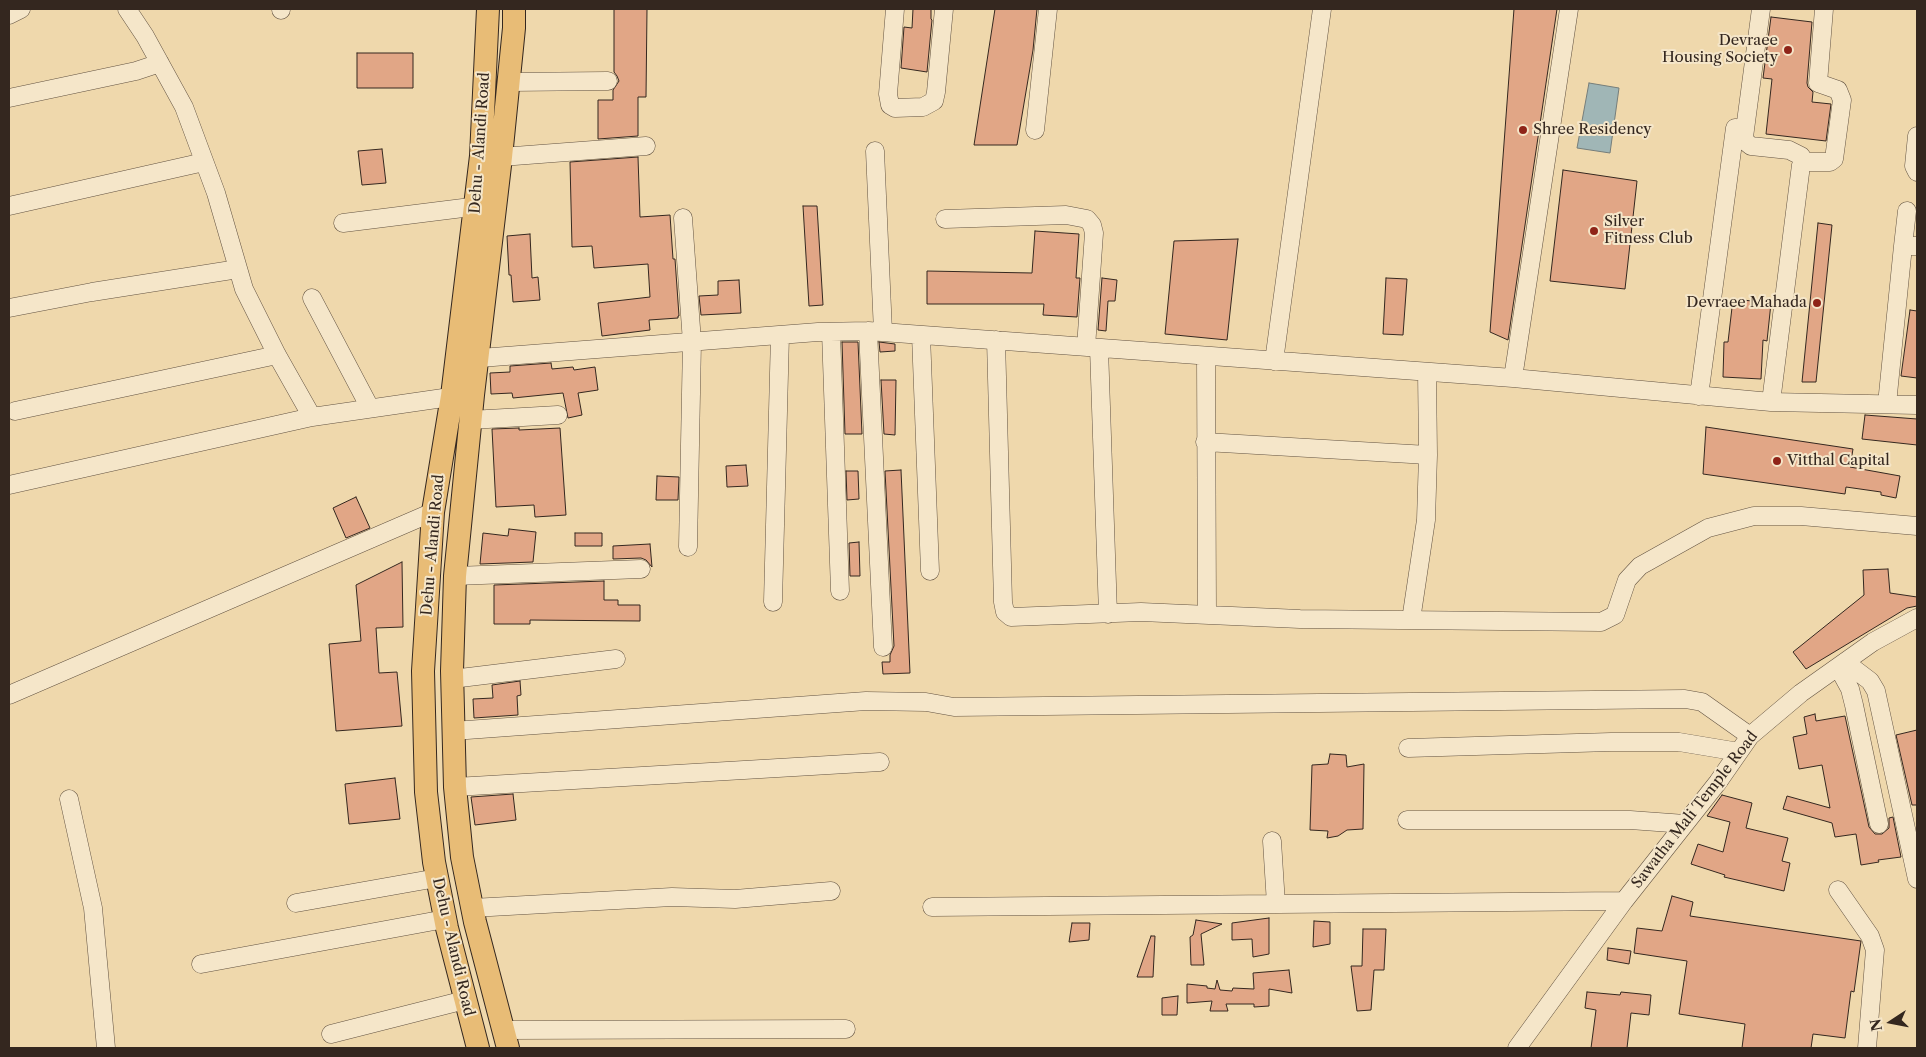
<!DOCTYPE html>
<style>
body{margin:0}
#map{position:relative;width:1926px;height:1057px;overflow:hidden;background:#efd8ac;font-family:"Libre Caslon Text",serif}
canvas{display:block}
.frame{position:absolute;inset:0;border:10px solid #34271f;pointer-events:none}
.north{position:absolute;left:1866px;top:997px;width:50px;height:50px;-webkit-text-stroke:4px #f5e6c9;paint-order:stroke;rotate:259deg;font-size:14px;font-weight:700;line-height:20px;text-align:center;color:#34271f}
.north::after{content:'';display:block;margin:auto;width:18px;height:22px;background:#34271f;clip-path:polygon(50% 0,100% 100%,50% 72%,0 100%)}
</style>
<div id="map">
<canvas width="1926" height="1057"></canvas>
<div class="frame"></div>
<div class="north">N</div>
</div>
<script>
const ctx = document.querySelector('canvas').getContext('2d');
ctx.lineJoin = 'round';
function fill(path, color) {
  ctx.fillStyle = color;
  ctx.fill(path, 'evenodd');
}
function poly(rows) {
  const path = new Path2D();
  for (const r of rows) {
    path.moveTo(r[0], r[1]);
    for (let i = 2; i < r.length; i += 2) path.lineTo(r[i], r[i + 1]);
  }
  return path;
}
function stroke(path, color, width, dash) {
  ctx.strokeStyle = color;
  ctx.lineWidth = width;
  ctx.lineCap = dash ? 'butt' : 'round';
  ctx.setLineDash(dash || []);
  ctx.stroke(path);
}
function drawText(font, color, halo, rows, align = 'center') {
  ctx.font = font + ' "Libre Caslon Text",serif';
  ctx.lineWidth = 4;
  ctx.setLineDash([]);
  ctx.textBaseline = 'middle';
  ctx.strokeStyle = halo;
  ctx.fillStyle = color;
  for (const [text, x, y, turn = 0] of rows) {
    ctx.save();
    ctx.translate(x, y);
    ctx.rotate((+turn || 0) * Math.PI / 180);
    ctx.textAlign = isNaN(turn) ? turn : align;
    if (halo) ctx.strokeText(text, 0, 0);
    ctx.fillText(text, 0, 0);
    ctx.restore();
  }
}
const water = poly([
 [1589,83,1619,88,1610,153,1577,148,1589,83]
]);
const building = poly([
 [614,9,647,9,646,97,638,97,638,136,598,139,598,100,613,100,613,90,619,81,617,76,614,72,614,9],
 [913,9,931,9,931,19,932,20,927,72,901,68,904,27,912,28,913,9],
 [995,9,1037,9,1033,50,1017,145,974,145,995,9],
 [1514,9,1557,9,1508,340,1490,332,1514,9],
 [1771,17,1812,22,1807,83,1808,87,1813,92,1812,102,1831,104,1826,141,1766,134,1772,79,1763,78,1771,17],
 [357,53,413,53,413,88,357,88,357,53],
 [382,149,386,183,362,185,358,151,382,149],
 [638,157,640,217,670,215,673,259,675,259,679,316,678,316,678,318,649,320,650,330,602,336,598,303,650,297,648,264,594,268,592,246,572,247,570,162,638,157],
 [1563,170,1637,181,1625,289,1550,281,1563,170],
 [803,206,817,206,823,305,809,306,803,206],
 [1818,223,1832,225,1816,382,1802,382,1818,223],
 [1035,231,1079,234,1076,278,1080,278,1077,317,1043,315,1044,304,927,304,927,271,1032,273,1035,231],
 [530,234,532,278,538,277,540,300,513,302,511,275,509,275,507,236,530,234],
 [1238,239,1227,340,1165,334,1174,241,1238,239],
 [1102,278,1117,280,1115,301,1108,301,1106,331,1098,330,1102,278],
 [1386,278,1407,279,1403,335,1383,334,1386,278],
 [739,280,741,313,701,315,699,296,718,295,718,281,739,280],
 [1733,299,1771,303,1767,341,1763,340,1761,379,1723,377,1724,342,1728,342,1733,299],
 [1910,310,1917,311,1917,378,1901,376,1910,310],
 [842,342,858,342,862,434,845,434,842,342],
 [879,342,895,344,895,351,880,352,879,342],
 [551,363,552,369,573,367,574,370,595,367,598,390,578,393,582,415,568,418,563,393,513,398,512,393,491,394,490,373,510,372,510,366,551,363],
 [881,380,896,380,895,435,884,434,881,380],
 [1865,415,1917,419,1917,445,1862,439,1865,415],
 [1706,427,1853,449,1850,467,1900,476,1896,498,1881,495,1881,492,1846,487,1845,494,1703,474,1706,427],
 [519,428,519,430,560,428,566,515,535,517,534,505,496,507,492,429,519,428],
 [746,465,748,486,727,487,726,466,746,465],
 [901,470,910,673,883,674,882,662,890,662,890,655,894,646,885,471,901,470],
 [846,471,858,471,859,499,847,500,846,471],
 [657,476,679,477,678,500,656,500,657,476],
 [356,497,370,528,346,538,333,508,356,497],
 [509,529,536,532,533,562,480,564,483,533,508,536,509,529],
 [575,533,602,533,602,546,575,546,575,533],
 [859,542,860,576,850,576,849,543,859,542],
 [650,544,652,567,646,560,641,558,613,559,613,546,650,544],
 [402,562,403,627,376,628,379,673,397,672,402,726,336,731,329,644,361,641,356,585,402,562],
 [1888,569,1890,593,1917,597,1917,606,1907,608,1806,669,1793,652,1864,595,1863,570,1888,569],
 [604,581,604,600,618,600,618,605,640,605,640,621,530,620,530,624,494,624,494,585,604,581],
 [520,681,521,695,517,696,518,715,474,718,473,699,493,698,492,685,520,681],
 [1815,714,1816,721,1845,716,1869,827,1875,834,1882,834,1889,828,1889,818,1893,817,1901,857,1878,860,1879,862,1861,865,1856,834,1835,837,1832,823,1783,809,1787,796,1830,808,1822,765,1799,769,1793,737,1807,734,1804,717,1815,714],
 [1917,730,1917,805,1912,805,1896,735,1917,730],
 [1330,754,1346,755,1347,767,1364,764,1363,829,1347,830,1338,836,1327,838,1328,831,1310,830,1312,765,1328,764,1330,754],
 [395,778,400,819,349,824,345,784,395,778],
 [513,794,516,820,475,825,471,797,513,794],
 [1722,795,1752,803,1746,828,1788,838,1782,861,1790,863,1784,891,1724,877,1725,875,1691,864,1698,844,1723,852,1730,822,1707,816,1722,795],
 [1672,896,1693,902,1690,916,1861,941,1854,992,1851,991,1845,1038,1813,1034,1811,1048,1742,1048,1745,1024,1679,1014,1687,961,1634,953,1637,928,1662,931,1672,896],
 [1269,918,1269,954,1253,957,1252,939,1232,940,1232,923,1269,918],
 [1196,920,1222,924,1201,934,1204,965,1191,965,1190,937,1193,935,1196,920],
 [1314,921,1330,922,1330,944,1313,947,1314,921],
 [1072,923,1090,923,1089,940,1069,942,1072,923],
 [1363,929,1386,929,1384,970,1374,970,1371,1010,1357,1011,1351,966,1362,966,1363,929],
 [1151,936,1155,936,1153,977,1137,977,1151,936],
 [1608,948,1631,951,1629,964,1607,960,1608,948],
 [1289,970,1292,993,1269,989,1269,1006,1254,1007,1254,1004,1226,1004,1228,1011,1210,1011,1212,1001,1187,1003,1187,984,1207,986,1207,988,1215,989,1217,980,1220,990,1232,991,1233,988,1254,989,1253,973,1289,970],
 [1587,992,1620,995,1621,992,1651,995,1649,1015,1631,1013,1627,1048,1591,1048,1596,1010,1585,1008,1587,992],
 [1178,996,1177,1015,1162,1015,1162,998,1178,996]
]);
const minor = poly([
 [127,9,145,36,184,107,216,193,244,289,277,355,312,417],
 [895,9,888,94,890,105,895,108,923,107,934,101,936,92,944,9],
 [1761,9,1744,137,1746,142,1751,146,1789,150,1801,156,1805,162],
 [281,10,281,9],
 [9,15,21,9],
 [509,82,608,81],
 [9,98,136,71,160,63],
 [1035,130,1048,9],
 [1917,136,1914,166,1917,172],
 [875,151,883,332],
 [501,157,646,146],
 [9,206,204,162],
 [683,218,692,342,688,547],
 [945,219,1066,215,1087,219,1092,225,1094,233,1086,347],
 [343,223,487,205],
 [1903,246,1907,211],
 [312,298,370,408],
 [9,308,92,292,238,269],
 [868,331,883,647],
 [831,332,840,591],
 [921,335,930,571],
 [996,340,1003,602,1005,612,1011,617,1141,612,1300,619,1601,622,1615,615,1627,580,1640,566,1708,528,1754,516,1801,516,1917,526],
 [1099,348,1108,614],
 [1206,356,1207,615],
 [467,359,818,332,868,331,1513,378,1771,402,1917,405],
 [1274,361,1322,9],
 [1513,378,1569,9],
 [1699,396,1735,128],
 [1771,402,1801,165,1805,162,1830,162,1834,159,1842,100,1838,90,1818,83,1824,9],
 [1887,404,1903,246,1917,246],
 [15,411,277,355],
 [470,420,558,415],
 [1205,442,1428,455],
 [9,485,312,417,464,395],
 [455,576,641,569],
 [773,602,780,335],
 [1411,620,1426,520,1428,455,1427,372],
 [1845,662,1870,681,1876,691,1917,879],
 [1838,667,1850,689,1854,705,1879,824],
 [452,679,616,659],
 [9,695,433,512],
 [453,731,866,701,926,702,954,707,1685,699,1702,702,1750,736],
 [1408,748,1611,742,1679,742,1739,752],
 [455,787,880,762],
 [69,799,93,908,106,1048],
 [1407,820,1630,820,1685,824],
 [1272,841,1276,904],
 [1838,890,1870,936,1875,950,1867,1048],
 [296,903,437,878],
 [932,907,1624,901],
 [472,908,672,897,735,899,831,891],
 [201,964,445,919],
 [503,1030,846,1029],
 [331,1034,465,1000],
 [1517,1048,1624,901,1718,782,1750,736,1801,693,1873,642,1917,618]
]);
const major = poly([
 [478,1048,447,928,434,862,426,792,423,671,433,512,452,396,481,156,488,9],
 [508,1048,475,922,462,857,455,787,452,671,455,576,473,395,501,157,514,28,514,9]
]);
const markers = [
 [1788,50,5,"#8f2418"],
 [1523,130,5,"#8f2418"],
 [1594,231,5,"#8f2418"],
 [1817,303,5,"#8f2418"],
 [1777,461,5,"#8f2418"]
];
const poiNames = [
 ["Devraee",1778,41,"right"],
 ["Housing Society",1778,58,"right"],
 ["Shree Residency",1533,130],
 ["Silver",1604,222],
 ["Fitness Club",1604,239],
 ["Devraee Mahada",1807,303,"right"],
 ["Vitthal Capital",1787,461]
];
const streetNames = [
 ["Dehu - Alandi Road",480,143,-86],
 ["Dehu - Alandi Road",433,545,-85],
 ["Sawatha Mali Temple Road",1695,810,-52],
 ["Dehu - Alandi Road",453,947,77]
];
fill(water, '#a0b6b6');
stroke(water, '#757d7a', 1);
fill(building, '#e1a686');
stroke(building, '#34271f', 1);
stroke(minor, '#635342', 19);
stroke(major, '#34271f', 24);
stroke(minor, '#f5e6c9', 18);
stroke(major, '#e8bc76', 22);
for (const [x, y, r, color] of markers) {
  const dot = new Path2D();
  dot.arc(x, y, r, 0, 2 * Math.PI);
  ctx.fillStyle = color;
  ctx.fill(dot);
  stroke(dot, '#f5e6c9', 2);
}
drawText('15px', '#34271f', '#f5e6c9', poiNames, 'left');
drawText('15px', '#34271f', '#f5e6c9', streetNames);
</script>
